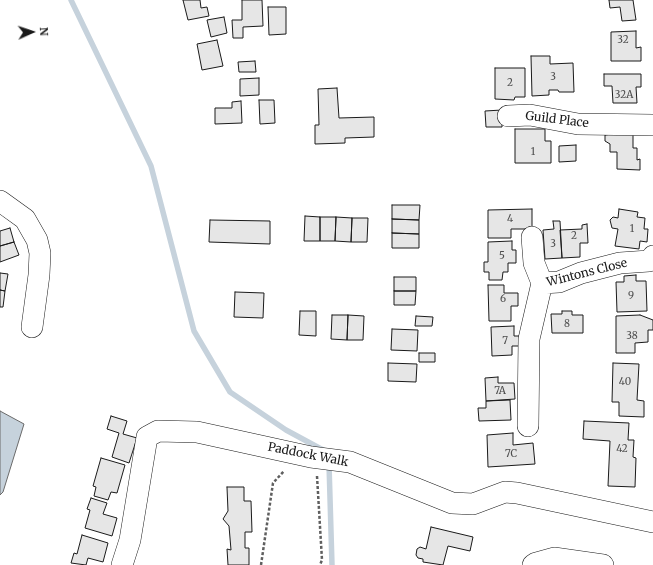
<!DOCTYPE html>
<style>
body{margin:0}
#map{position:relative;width:653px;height:565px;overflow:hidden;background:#fff;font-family:Merriweather,serif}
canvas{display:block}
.north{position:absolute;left:12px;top:12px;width:40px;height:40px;-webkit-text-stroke:3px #fff;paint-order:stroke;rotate:87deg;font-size:11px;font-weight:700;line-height:16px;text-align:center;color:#1a1a1a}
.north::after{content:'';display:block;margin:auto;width:14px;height:18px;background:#1a1a1a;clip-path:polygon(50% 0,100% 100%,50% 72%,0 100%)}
</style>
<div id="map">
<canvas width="653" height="565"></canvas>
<div class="north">N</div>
</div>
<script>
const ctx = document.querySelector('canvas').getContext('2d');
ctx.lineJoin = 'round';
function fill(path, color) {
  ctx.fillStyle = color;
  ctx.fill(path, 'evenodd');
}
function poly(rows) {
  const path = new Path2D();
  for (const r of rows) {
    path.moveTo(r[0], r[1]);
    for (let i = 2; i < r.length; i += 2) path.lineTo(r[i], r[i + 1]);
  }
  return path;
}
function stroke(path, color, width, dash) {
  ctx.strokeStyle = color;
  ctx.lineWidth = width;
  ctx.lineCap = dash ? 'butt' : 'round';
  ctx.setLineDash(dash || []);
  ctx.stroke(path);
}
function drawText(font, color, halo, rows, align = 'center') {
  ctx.font = font + ' Merriweather,serif';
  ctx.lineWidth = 3;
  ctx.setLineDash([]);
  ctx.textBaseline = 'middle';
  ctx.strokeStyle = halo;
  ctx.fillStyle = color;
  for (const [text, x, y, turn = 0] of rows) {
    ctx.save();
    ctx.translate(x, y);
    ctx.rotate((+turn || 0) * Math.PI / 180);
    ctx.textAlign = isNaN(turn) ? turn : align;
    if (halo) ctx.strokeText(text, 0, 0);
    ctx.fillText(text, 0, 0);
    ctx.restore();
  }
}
const water = poly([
 [0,411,24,424,3,492,0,495,0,411]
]);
const stream = poly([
 [71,0,151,166,194,331,230,392,286,430,323,450],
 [329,464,332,565]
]);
const building = poly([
 [183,0,200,0,201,8,207,7,209,16,188,20,183,0],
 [242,0,262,0,263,26,243,27,243,38,233,38,232,20,242,20,242,0],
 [609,0,633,0,636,20,622,21,620,7,610,8,609,0],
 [268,7,286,7,286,34,269,35,268,7],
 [224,17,227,33,211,37,207,20,224,17],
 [636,31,636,48,641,47,641,61,611,61,611,32,636,31],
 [217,40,223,66,202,70,197,44,217,40],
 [531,56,550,56,550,64,573,63,574,92,559,92,558,90,549,90,549,95,532,96,531,56],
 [255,61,256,72,239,72,238,62,255,61],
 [495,68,525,68,525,97,515,97,514,100,495,99,495,68],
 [604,74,641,74,641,87,636,87,637,103,613,103,612,86,604,86,604,74],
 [259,78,259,95,240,96,240,79,259,78],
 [337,88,339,118,374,117,374,137,345,138,345,143,315,144,315,125,319,125,318,89,337,88],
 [259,100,274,100,275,123,260,124,259,100],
 [241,101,242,123,215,124,215,108,232,108,232,102,241,101],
 [502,110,502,127,486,127,485,111,502,110],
 [515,129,545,129,545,141,551,141,551,163,515,163,515,129],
 [633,131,633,148,637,148,637,160,640,159,640,170,617,169,617,152,610,152,610,144,605,141,605,135,633,131],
 [576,145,576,161,559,162,559,146,576,145],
 [392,205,420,205,419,220,392,219,392,205],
 [532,209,532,229,511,229,511,238,488,238,488,210,532,209],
 [619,209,638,212,637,217,645,218,644,229,648,229,647,242,640,241,639,249,615,246,618,229,612,228,610,220,613,217,618,218,619,209],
 [305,216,320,217,320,241,304,241,305,216],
 [320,217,336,217,335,241,320,241,320,217],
 [336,217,352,218,351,242,335,241,336,217],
 [352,218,368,218,367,242,351,242,352,218],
 [392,219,419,220,419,234,392,233,392,219],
 [210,220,270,221,270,244,209,242,210,220],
 [553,221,560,221,562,258,545,259,543,230,554,229,553,221],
 [587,224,588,243,580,243,580,257,562,258,560,230,582,229,582,225,587,224],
 [10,228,14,242,0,246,0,231,10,228],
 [392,233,419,234,419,248,392,248,392,233],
 [512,241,512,250,516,250,516,263,508,263,508,272,503,272,502,280,489,280,489,272,484,272,484,262,488,262,488,242,512,241],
 [14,242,19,255,0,262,0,246,14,242],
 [0,273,8,274,5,291,0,290,0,273],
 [636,275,636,281,646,281,647,311,617,312,616,282,624,282,624,276,636,275],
 [394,277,416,277,416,291,394,291,394,277],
 [488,285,504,285,504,293,518,293,518,306,511,306,511,321,489,321,488,285],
 [0,290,5,291,3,307,0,307,0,290],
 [394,291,416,291,415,305,394,305,394,291],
 [235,292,264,293,263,318,234,317,235,292],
 [300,311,316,311,316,336,299,335,300,311],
 [562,311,572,311,572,315,583,315,583,333,552,333,551,314,562,314,562,311],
 [332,315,348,315,347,340,331,339,332,315],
 [348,315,364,316,363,340,347,340,348,315],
 [640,315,653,320,653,330,648,330,648,342,635,343,635,353,616,353,616,316,640,315],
 [416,316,433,317,432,326,415,326,416,316],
 [514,326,514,336,519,336,519,346,512,346,512,355,492,356,491,327,514,326],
 [392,329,418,330,417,351,391,350,392,329],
 [419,353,435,353,435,362,419,362,419,353],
 [388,363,417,364,416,382,388,381,388,363],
 [613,363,639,364,637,400,644,401,644,417,619,416,619,402,612,402,613,363],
 [498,377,498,383,514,383,515,399,486,401,485,378,498,377],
 [510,400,511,420,479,421,478,408,486,408,486,401,510,400],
 [111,416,127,421,123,434,137,438,129,463,112,457,119,433,107,429,111,416],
 [584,421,629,423,628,440,634,440,633,457,636,458,635,487,608,486,610,441,583,439,584,421],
 [513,433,513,445,533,443,535,464,488,467,487,435,513,433],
 [101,458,125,465,117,493,111,492,108,500,94,496,96,487,93,486,101,458],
 [227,487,244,487,244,501,251,501,252,532,245,532,245,548,249,548,249,565,228,565,227,549,231,550,229,526,223,519,228,511,227,487],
 [91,498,107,503,103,514,117,518,112,536,85,528,90,510,87,509,91,498],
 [431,527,473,537,470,551,448,546,443,565,423,562,423,559,418,558,416,555,417,549,420,547,426,549,431,527],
 [82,535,108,543,103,562,88,558,86,565,71,563,74,553,77,554,82,535]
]);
const path = poly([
 [317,476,322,560,320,565],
 [261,565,273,483,284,471]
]);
const minor = poly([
 [508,116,530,115,578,124,653,125],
 [0,201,25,219,37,240,40,253,39,275,32,327],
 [532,237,534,263,542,283],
 [528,426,529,339,542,283,559,282,581,273,620,263,649,261,653,256],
 [122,565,130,540,147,437,158,431,197,432,311,457,350,462,452,503,473,504,505,492,517,493,653,522],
 [533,565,536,563,554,558,603,565]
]);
const numberNames = [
 ["32",623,40],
 ["3",553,77],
 ["2",510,83],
 ["32A",624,95],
 ["1",533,152],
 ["4",510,219],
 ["1",632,229],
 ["2",574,236],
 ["3",553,244],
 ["5",502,256],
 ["9",631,296],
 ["6",503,299],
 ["8",567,324],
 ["38",632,336],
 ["7",505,341],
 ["40",625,382],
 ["7A",500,391],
 ["42",622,449],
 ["7C",511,454]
];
const streetNames = [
 ["Guild Place",557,120,7],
 ["Wintons Close",587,273,-14],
 ["Paddock Walk",308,455,11]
];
fill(water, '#c6d2dc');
stroke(water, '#6a6a6a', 1);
stroke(stream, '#c6d2dc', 5.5);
fill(building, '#e6e6e6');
stroke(building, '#1a1a1a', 1);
stroke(minor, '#1a1a1a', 22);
stroke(path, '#5f5f5f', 2.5, [3, 2]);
stroke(minor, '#fff', 21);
drawText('10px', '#4d4d4d', null, numberNames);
drawText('12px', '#1a1a1a', '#fff', streetNames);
</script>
